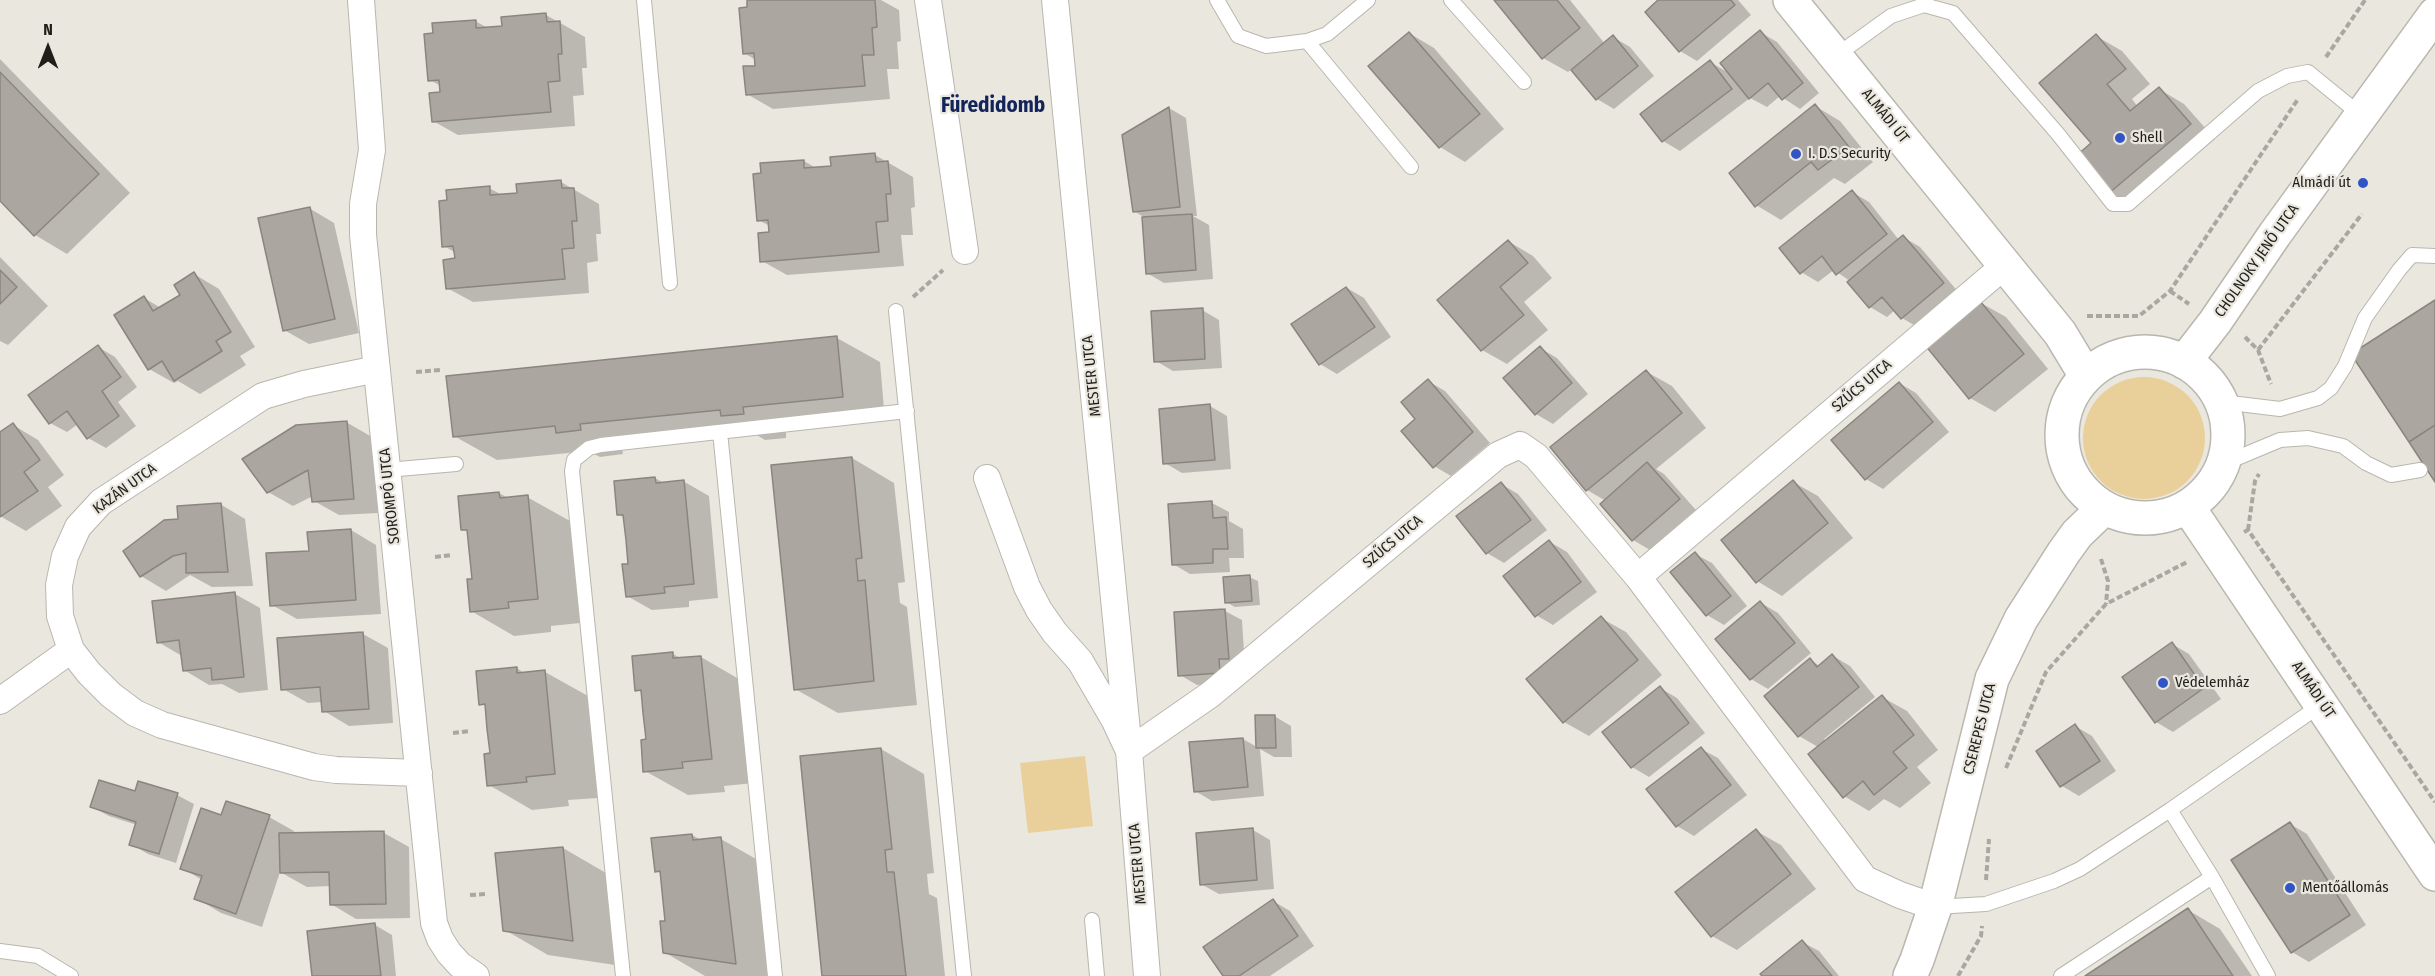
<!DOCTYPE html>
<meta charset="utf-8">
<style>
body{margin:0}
#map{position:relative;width:2435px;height:976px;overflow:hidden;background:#eae7df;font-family:"Fira Sans Condensed",sans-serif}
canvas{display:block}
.north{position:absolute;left:18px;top:18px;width:60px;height:60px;-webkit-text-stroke:4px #eae7df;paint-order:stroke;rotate:0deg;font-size:16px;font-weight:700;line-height:24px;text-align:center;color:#1f1e1b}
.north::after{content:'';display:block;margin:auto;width:21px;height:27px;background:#1f1e1b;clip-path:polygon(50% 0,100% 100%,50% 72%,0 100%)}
</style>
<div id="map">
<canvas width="2435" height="976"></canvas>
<div class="north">N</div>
</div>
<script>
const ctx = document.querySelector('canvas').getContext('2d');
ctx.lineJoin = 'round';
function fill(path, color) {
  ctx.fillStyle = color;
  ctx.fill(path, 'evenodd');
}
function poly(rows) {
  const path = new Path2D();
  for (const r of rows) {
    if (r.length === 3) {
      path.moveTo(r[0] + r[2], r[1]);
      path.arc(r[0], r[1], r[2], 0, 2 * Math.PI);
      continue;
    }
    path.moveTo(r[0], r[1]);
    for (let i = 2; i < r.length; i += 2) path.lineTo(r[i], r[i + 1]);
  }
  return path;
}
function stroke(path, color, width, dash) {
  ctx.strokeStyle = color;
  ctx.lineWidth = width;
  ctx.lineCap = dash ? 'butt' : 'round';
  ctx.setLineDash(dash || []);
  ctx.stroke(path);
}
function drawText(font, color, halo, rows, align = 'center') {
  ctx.font = font + ' "Fira Sans Condensed",sans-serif';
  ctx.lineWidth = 4.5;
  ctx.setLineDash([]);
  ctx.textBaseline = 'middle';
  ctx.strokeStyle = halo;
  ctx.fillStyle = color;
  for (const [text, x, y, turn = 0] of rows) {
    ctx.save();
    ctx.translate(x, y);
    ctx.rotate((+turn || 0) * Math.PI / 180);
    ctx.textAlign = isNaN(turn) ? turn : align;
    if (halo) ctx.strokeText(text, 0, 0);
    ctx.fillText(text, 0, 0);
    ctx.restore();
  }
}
const green = poly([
 [2144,438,61],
 [1085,756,1093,826,1028,833,1020,763]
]);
const shadow = poly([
 [748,0,881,0,899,10,901,41,897,42,899,69,887,69,890,99,773,109,747,94,756,67,756,60,744,53],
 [1496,0,1570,0,1605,44,1613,37,1630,47,1654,76,1614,109,1597,99,1572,69,1568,72,1543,58],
 [1661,0,1738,0,1751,15,1697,61,1680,51],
 [546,15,585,37,587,68,582,68,584,95,573,96,575,126,458,135,433,121,442,93,441,86,430,80,475,21,488,28,504,27],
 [1760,32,1777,42,1819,93,1800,109,1780,96,1767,107,1750,98,1680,151,1663,141,1710,62,1729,73],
 [1409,33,1434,48,1504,129,1465,162,1440,147],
 [2096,36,2122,51,2150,84,2132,99,2138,107,2159,89,2184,104,2215,139,2135,207,2109,193,2093,143],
 [0,59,130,193,67,254,35,235,0,199],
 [1815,106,1840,121,1873,162,1845,184,1834,178,1781,220,1756,205],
 [1169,108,1186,118,1197,216,1193,216,1209,225,1213,279,1164,283,1147,273,1147,219,1134,211],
 [875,155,913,177,915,207,911,208,913,235,901,235,904,266,787,275,762,261,770,233,770,226,758,220,804,161,816,168,832,167],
 [561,182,599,204,601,234,596,234,598,261,587,263,589,293,473,302,447,288,456,260,456,253,444,246,489,188,502,195,518,194],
 [1852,192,1869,202,1899,240,1903,237,1920,247,1960,294,1919,328,1902,318,1895,310,1887,317,1870,307,1850,281,1834,270,1818,282,1801,272],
 [309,208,334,223,359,333,309,344,284,330],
 [1508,241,1533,256,1552,278,1524,302,1548,330,1507,364,1482,350],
 [0,257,48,306,8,345,0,341],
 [194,274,219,289,255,347,240,356,246,365,200,394,178,381,174,383,149,369,144,298,161,308,182,295],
 [1347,288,1364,298,1391,337,1337,374,1320,364],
 [1981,303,2006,317,2048,369,1995,412,1970,398],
 [1202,310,1219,320,1222,368,1173,371,1156,361],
 [837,338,880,362,885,421,786,431,786,438,765,440,755,434,622,448,623,454,600,457,589,451,497,460,454,436],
 [98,347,115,357,137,387,118,402,136,426,106,448,88,438,78,424,67,432,50,423],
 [1540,348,1557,358,1588,394,1553,424,1536,414],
 [1647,372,1672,386,1706,428,1656,469,1664,474,1696,510,1650,550,1633,540,1606,501,1587,490],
 [1428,381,1445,391,1490,443,1451,476,1434,466,1418,420],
 [1899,383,1916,393,1949,432,1883,489,1866,479],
 [1210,406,1227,416,1231,469,1182,473,1165,463],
 [346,422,372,437,378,513,339,515,314,501,313,496,293,506,268,492],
 [13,425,38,440,64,475,48,487,62,506,26,531,0,516,0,434],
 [852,458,894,483,905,582,898,583,900,603,907,607,917,705,838,713,795,689],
 [655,478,664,483,683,481,709,496,718,598,689,601,689,607,652,610,627,596,630,565,625,518,619,514],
 [1793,482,1818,496,1853,538,1782,596,1757,581],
 [1501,484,1518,494,1547,530,1504,563,1487,553,1459,516],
 [499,493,508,498,527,497,570,521,580,623,551,626,551,632,514,636,471,611,474,580,469,533,463,529],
 [1212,503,1229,512,1229,521,1243,529,1244,558,1229,558,1230,572,1190,574,1173,564],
 [220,504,245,519,253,586,212,587,190,575,166,591,141,576,180,521],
 [351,530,376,545,381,614,297,619,272,605],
 [1550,542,1567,552,1597,592,1553,625,1536,615],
 [1695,554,1712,563,1747,606,1724,625,1707,615],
 [1249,577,1258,581,1260,605,1235,607,1226,602],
 [235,594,260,608,268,690,239,693,222,684,209,685,184,670,182,656,158,642],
 [1761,603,1778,613,1811,653,1768,689,1751,679,1718,639],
 [1225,611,1242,620,1245,668,1237,682,1197,685,1180,675],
 [1601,618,1626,632,1662,675,1589,736,1564,722],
 [363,634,388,648,393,723,349,726,324,711,323,702,308,703,283,689],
 [2172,644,2189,654,2221,699,2173,732,2156,722],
 [673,654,682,659,701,657,744,682,754,783,724,786,725,792,688,795,645,771,647,741,643,693,637,690],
 [1833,656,1850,666,1875,697,1824,739,1826,741,1882,697,1907,711,1938,750,1917,767,1931,783,1900,808,1884,799,1869,811,1844,796,1818,747,1799,736,1810,660,1820,666],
 [517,668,525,674,545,672,588,696,598,798,568,800,569,806,532,810,489,785,491,755,487,707,481,704],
 [1660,688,1677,698,1705,733,1649,777,1632,767],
 [1274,716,1291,726,1292,757,1274,757,1260,749,1264,796,1212,801,1195,791,1243,739,1257,747],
 [2075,726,2092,736,2116,771,2079,796,2062,786,2038,752],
 [881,749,924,774,934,873,927,874,929,894,937,898,945,976,826,976],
 [1701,749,1718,758,1747,795,1694,836,1677,826],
 [136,793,177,795,194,804,176,863,148,854,131,844,137,825,109,816,92,807],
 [222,817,269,817,294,831,293,834,384,833,409,847,410,918,356,919,331,904,331,886,307,887,280,872,262,927,221,913,196,898,202,880,182,868],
 [2290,824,2307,834,2366,925,2309,962,2292,952],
 [1253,830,1270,840,1274,889,1219,894,1201,884],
 [1756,831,1781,845,1816,889,1737,950,1712,936],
 [692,835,701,840,721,839,763,863,777,976,705,976,664,952,667,922,662,874,656,871],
 [563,848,606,873,615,965,548,955,505,930],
 [1273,901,1290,911,1314,946,1270,976,1224,976],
 [2188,910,2220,929,2252,976,2088,976],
 [375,925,392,935,396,976,314,976],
 [1802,942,1819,951,1839,976,1764,976]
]);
const building = poly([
 [747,0,875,0,877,27,872,28,874,55,862,55,865,86,746,95,743,66,755,66,754,53,743,54,739,8,747,7,747,0],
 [1494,0,1557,0,1580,28,1542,59,1494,0],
 [1658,0,1731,0,1735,5,1679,52,1645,12,1658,0],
 [546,13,547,22,560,21,562,54,558,54,560,81,548,82,551,112,432,122,429,93,440,92,439,80,428,81,424,34,433,33,432,23,476,20,476,28,502,26,501,17,546,13],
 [1760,30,1803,83,1782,100,1768,83,1749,99,1720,63,1760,30],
 [1409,32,1480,114,1439,148,1368,66,1409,32],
 [2096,34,2126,69,2107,84,2130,111,2159,87,2191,124,2108,194,2076,156,2091,143,2039,83,2096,34],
 [1613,35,1638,66,1596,100,1571,70,1613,35],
 [1710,60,1732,89,1662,142,1640,114,1710,60],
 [0,72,99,174,34,236,0,201,0,72],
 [1815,104,1849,147,1818,170,1811,162,1755,207,1729,173,1815,104],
 [1169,107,1180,207,1133,212,1122,135,1169,107],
 [875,153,876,162,888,161,891,194,886,194,888,221,876,222,879,252,760,262,758,233,769,232,768,220,757,221,753,174,761,173,760,163,804,160,804,168,831,166,830,157,875,153],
 [561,180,562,188,574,188,577,221,572,221,574,248,562,249,565,279,446,289,443,260,455,258,453,246,442,247,439,201,447,200,446,190,490,186,490,195,517,193,516,184,561,180],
 [1852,190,1887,234,1836,275,1822,256,1800,274,1779,248,1852,190],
 [310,207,335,319,283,331,258,218,310,207],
 [1192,214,1196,270,1146,274,1142,217,1192,214],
 [1903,235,1944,283,1901,319,1882,297,1869,308,1847,282,1903,235],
 [1508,240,1528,263,1500,287,1524,315,1481,351,1437,300,1508,240],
 [0,270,17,287,0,304,0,270],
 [194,272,231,332,216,341,222,351,174,381,162,361,148,370,114,315,144,296,153,311,180,295,174,285,194,272],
 [1346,287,1375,327,1319,365,1291,324,1346,287],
 [2435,300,2435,425,2409,442,2351,354,2435,300],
 [1980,301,2024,354,1969,399,1925,345,1980,301],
 [1203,308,1205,359,1154,362,1151,311,1203,308],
 [837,336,843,397,743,407,744,414,721,416,720,410,580,424,581,430,556,433,555,426,453,437,446,376,837,336],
 [98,345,121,377,102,391,119,416,87,439,67,411,49,424,28,395,98,345],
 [1540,346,1572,383,1535,415,1503,378,1540,346],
 [1646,370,1682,413,1586,491,1550,447,1646,370],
 [1428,379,1473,432,1433,468,1401,431,1415,419,1401,402,1428,379],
 [1899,382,1933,422,1865,480,1831,440,1899,382],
 [1210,404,1215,460,1163,464,1159,409,1210,404],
 [347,421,354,499,312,502,308,470,267,493,242,459,296,425,347,421],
 [13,423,40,460,24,472,38,491,0,517,0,432,13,423],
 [2435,425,2435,482,2409,442,2435,425],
 [852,457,862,558,856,559,858,581,865,580,874,681,794,690,771,465,852,457],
 [1647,462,1680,499,1632,541,1600,504,1647,462],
 [655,477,656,483,684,480,694,584,664,587,665,593,626,597,622,564,628,564,626,540,623,515,617,515,614,481,655,477],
 [1793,480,1828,523,1756,583,1721,540,1793,480],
 [1501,482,1531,520,1486,554,1456,516,1501,482],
 [499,492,500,498,528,495,538,599,508,602,509,608,470,612,467,579,472,579,467,530,461,530,458,496,499,492],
 [1212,501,1213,518,1226,517,1228,549,1213,549,1213,563,1172,565,1168,504,1212,501],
 [221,503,228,572,186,573,186,553,173,556,140,577,123,551,164,520,178,519,177,506,221,503],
 [351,529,356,600,270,606,266,553,309,551,307,532,351,529],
 [1549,540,1581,582,1535,617,1503,576,1549,540],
 [1695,552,1731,596,1706,616,1670,572,1695,552],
 [1250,575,1252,601,1225,603,1223,577,1250,575],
 [235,592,244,677,212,680,211,668,183,671,179,640,157,643,152,601,235,592],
 [1760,601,1795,643,1750,680,1715,639,1760,601],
 [1225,609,1229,659,1219,659,1220,673,1178,676,1174,612,1225,609],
 [1601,616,1638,660,1563,723,1526,679,1601,616],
 [363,632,369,709,322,712,320,687,281,690,277,638,363,632],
 [2172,642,2204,688,2155,723,2122,677,2172,642],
 [673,652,673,658,701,656,712,759,682,762,683,768,643,772,641,740,646,739,643,713,641,690,635,691,632,656,673,652],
 [1832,654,1859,687,1798,737,1764,696,1810,658,1817,667,1832,654],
 [517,667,517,673,545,670,555,774,526,777,527,782,487,786,484,754,490,753,487,729,485,704,479,705,476,671,517,667],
 [1660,686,1689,723,1631,768,1602,732,1660,686],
 [1882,695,1914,735,1893,752,1907,768,1874,795,1863,781,1843,798,1808,754,1882,695],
 [1255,715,1275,715,1276,748,1256,748,1255,715],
 [2075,724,2100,761,2060,787,2036,751,2075,724],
 [1243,738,1248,787,1194,792,1189,742,1243,738],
 [1701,747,1731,785,1676,827,1646,789,1701,747],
 [881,748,892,849,885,850,887,872,894,872,906,976,822,976,800,756,881,748],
 [99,780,135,791,138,781,178,793,159,854,129,845,136,822,90,807,99,780],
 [226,801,270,815,236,914,194,899,202,876,180,869,201,808,221,815,226,801],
 [2290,822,2350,915,2291,953,2231,860,2290,822],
 [1253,828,1257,880,1200,885,1196,833,1253,828],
 [1756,829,1791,874,1711,937,1675,892,1756,829],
 [384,831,386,904,330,905,329,872,280,873,279,833,384,831],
 [692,834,693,840,721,837,736,964,663,953,660,921,665,921,660,871,655,872,651,838,692,834],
 [563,847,573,941,503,931,495,853,563,847],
 [1273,899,1298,936,1239,976,1223,976,1203,947,1273,899],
 [2188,908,2233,976,2085,976,2188,908],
 [375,923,381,976,312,976,307,931,375,923],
 [1802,940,1832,976,1762,976,1760,974,1802,940]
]);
const path = poly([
 [2326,57,2365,0],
 [2170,291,2189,304],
 [913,297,943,270],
 [2087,316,2139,316,2170,291,2298,99],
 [2245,337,2258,350,2271,384],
 [2258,350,2362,214],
 [416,372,441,370],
 [2248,530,2255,481,2259,474],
 [2244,532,2248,530,2435,802],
 [435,557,452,555],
 [2101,559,2108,581,2106,604],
 [453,733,470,731],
 [2006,768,2046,672,2106,604,2187,562],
 [1986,880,1989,839],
 [470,895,487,894],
 [1958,976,1981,936,1982,926]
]);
const service = poly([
 [644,0,670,283],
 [1217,0,1238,36,1266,46,1307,41,1327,34,1368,0],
 [1451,0,1524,82],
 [1307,41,1411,167],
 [1837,55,1891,16,1924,5,1953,13,2058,134,2113,204,2128,204,2258,91,2287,76,2308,72,2362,116],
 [896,311,964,976],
 [2222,402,2280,409,2318,398,2331,388,2345,366,2365,318,2399,270,2412,255,2435,256],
 [720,432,775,976],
 [2225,463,2280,440,2308,438,2343,446,2366,463,2391,475,2420,470],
 [387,470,456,464],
 [2170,810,2212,877,2268,976],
 [1935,907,1986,904,2054,881,2080,869,2170,810,2322,704],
 [1092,920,1097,976],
 [0,951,38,956,71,976],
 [623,976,572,471,574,460,589,448,601,445,907,411],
 [2061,976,2212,877]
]);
const minor = poly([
 [361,0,372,150,363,204,363,235,434,923,440,939,449,953,460,965,476,976],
 [928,0,965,251],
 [1055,0,1129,751,1147,976],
 [377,369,304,384,263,396,101,502,78,527,65,556,59,585,60,616,71,650,89,673,111,695,135,713,162,725,314,767,336,770,419,773],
 [987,478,1027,587,1039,610,1055,633,1080,661,1115,721,1129,751,1211,694,1498,455,1520,445,1536,456,1638,577,1865,879,1900,895,1935,907],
 [1638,577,2004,266],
 [0,701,71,650]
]);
const tertiary = poly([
 [1790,0,2060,333,2086,376],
 [2145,435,83],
 [2184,362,2215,322,2275,234,2435,14],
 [2188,507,2435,874],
 [1910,976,1917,960,1935,907,1992,679,2021,619,2064,552,2077,534,2104,508]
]);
const markers = [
 [2120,138,6,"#3155c5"],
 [1796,154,6,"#3155c5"],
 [2363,183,6,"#3155c5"],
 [2163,683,6,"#3155c5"],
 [2290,888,6,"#3155c5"]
];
const streetNames = [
 ["ALMÁDI ÚT",1885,116,51],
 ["CHOLNOKY JENŐ UTCA",2257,261,-55],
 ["MESTER UTCA",1092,376,-96],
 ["SZŰCS UTCA",1862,386,-40],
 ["KAZÁN UTCA",125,489,-36],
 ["SOROMPÓ UTCA",390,496,-96],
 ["SZŰCS UTCA",1393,542,-40],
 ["ALMÁDI ÚT",2313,690,56],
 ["CSEREPES UTCA",1980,729,-76],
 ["MESTER UTCA",1138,864,-95]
];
const poiNames = [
 ["Shell",2132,138],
 ["I. D.S Security",1808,154],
 ["Almádi út",2351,183,"right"],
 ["Védelemház",2175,683],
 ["Mentőállomás",2302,888]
];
const districtNames = [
 ["Füredidomb",993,106]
];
fill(green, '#e9d09a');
fill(shadow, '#0003');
fill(building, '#aba7a0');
stroke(building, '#8a867f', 1.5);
stroke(service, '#b9b6ae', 16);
stroke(minor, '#b9b6ae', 28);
stroke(tertiary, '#b9b6ae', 36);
stroke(path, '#a9a7a0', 4, [6, 3]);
stroke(service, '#fff', 14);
stroke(minor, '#fff', 26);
stroke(tertiary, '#fff', 33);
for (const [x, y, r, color] of markers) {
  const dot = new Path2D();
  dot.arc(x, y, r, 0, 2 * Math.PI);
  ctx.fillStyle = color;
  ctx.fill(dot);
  stroke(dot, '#eae7df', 2);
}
drawText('15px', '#1f1e1b', '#eae7df', streetNames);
drawText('15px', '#1f1e1b', '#eae7df', poiNames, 'left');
drawText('bold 21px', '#13245b', '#eae7df', districtNames);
</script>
